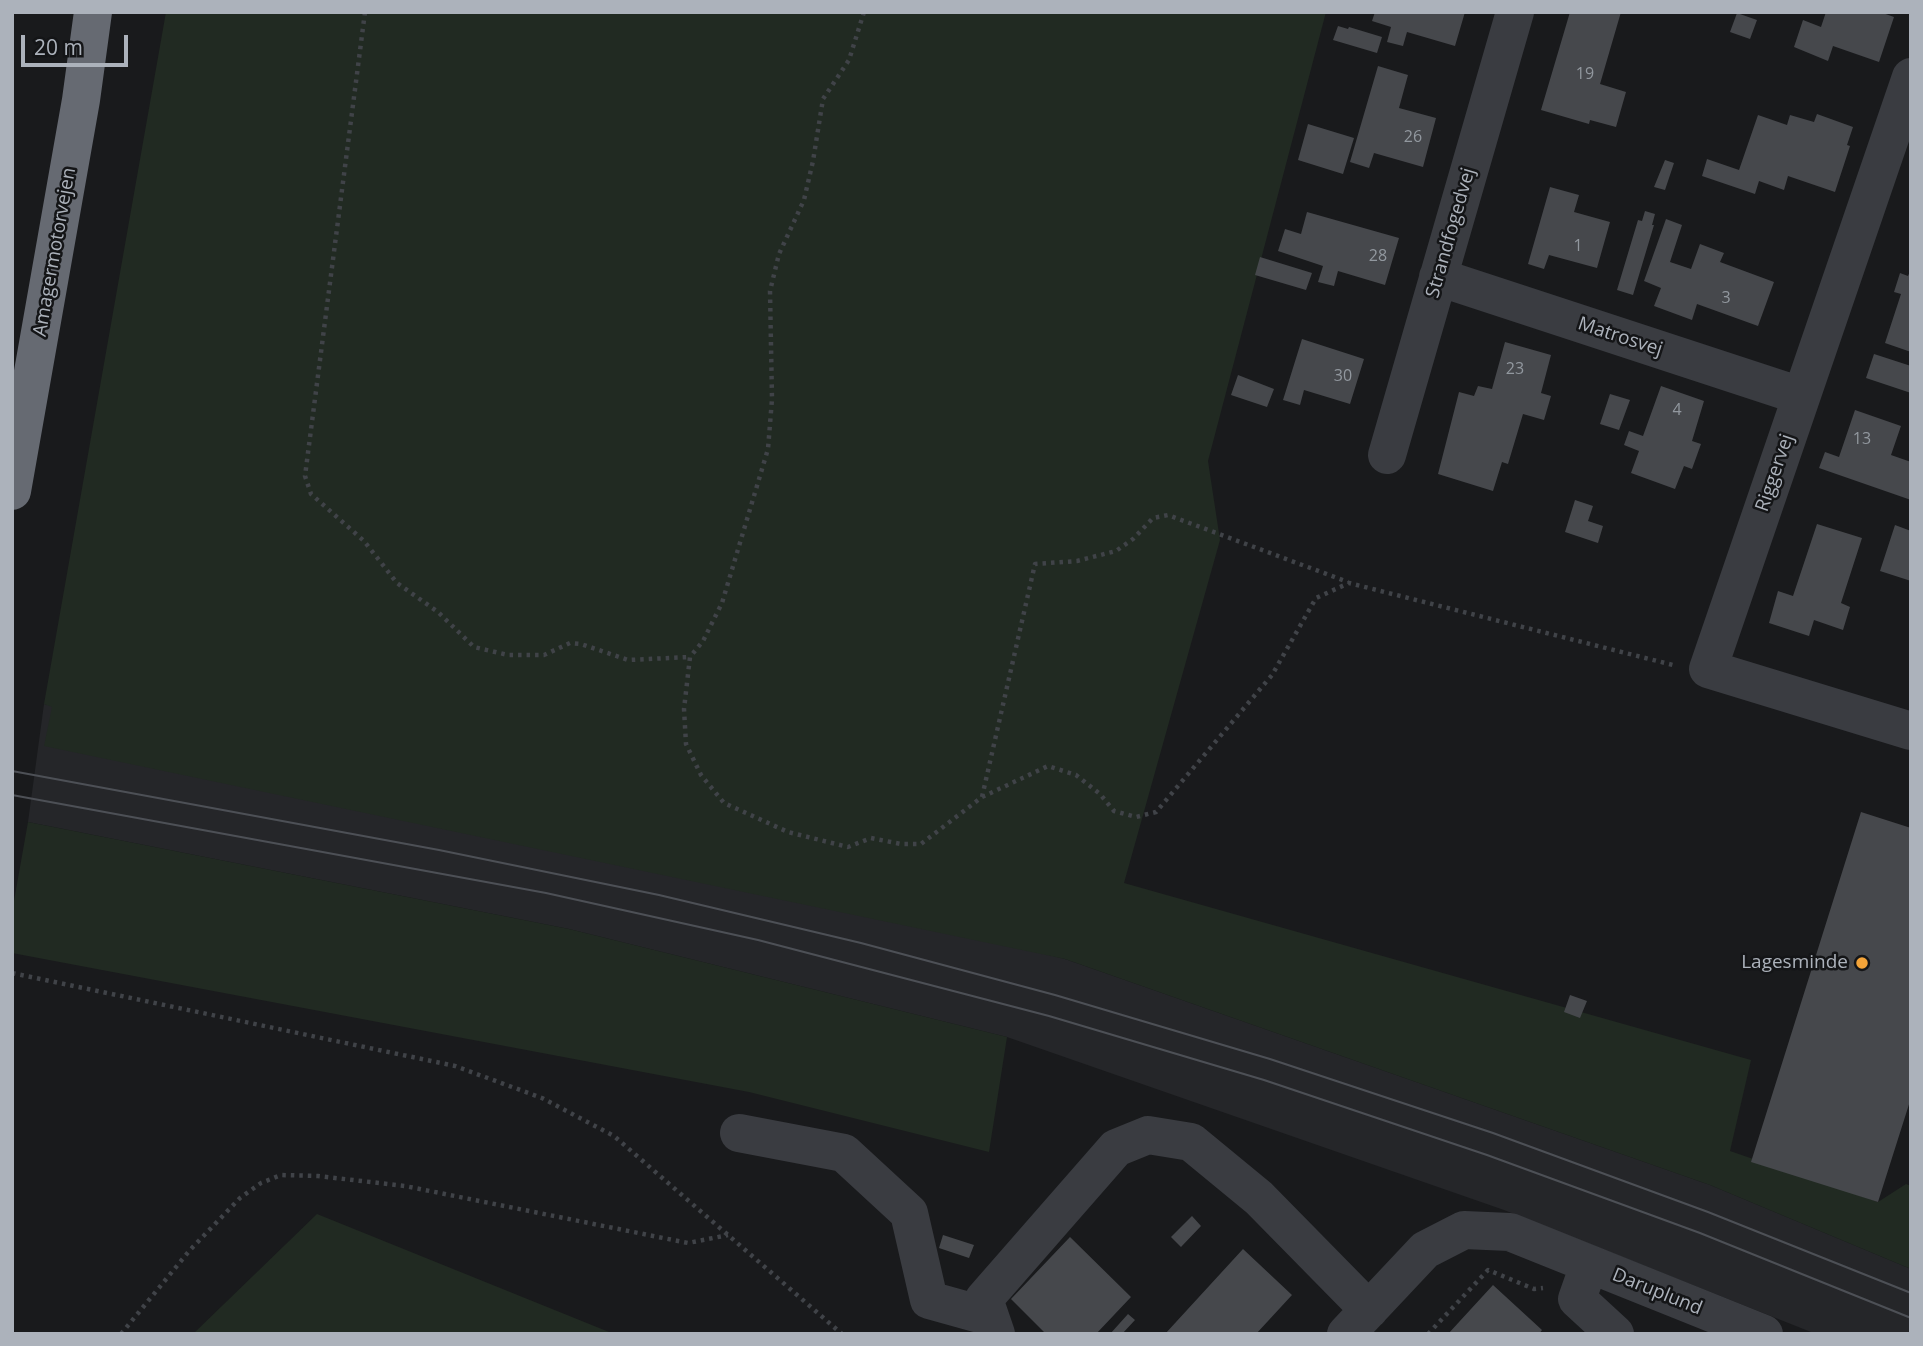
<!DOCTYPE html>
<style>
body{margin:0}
#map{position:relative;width:1923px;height:1346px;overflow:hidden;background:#191a1c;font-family:"Open Sans",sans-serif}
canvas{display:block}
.frame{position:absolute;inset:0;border:14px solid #acb2bb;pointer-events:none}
.scale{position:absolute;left:21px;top:35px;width:107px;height:32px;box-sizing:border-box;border:4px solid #acb2bb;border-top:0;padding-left:9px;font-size:21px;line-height:24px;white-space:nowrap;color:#acb2bb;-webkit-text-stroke:5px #141517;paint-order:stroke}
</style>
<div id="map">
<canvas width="1923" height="1346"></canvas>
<div class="frame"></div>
<div class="scale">20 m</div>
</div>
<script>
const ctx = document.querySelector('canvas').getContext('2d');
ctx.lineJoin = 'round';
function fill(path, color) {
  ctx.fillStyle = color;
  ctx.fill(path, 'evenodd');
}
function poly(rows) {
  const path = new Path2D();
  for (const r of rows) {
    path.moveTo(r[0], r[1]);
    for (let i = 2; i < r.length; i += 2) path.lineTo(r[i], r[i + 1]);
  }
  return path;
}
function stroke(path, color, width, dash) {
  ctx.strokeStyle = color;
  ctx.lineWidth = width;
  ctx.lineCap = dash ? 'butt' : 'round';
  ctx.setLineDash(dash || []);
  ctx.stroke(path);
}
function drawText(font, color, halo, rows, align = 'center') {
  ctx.font = font + ' "Open Sans",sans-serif';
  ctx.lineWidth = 5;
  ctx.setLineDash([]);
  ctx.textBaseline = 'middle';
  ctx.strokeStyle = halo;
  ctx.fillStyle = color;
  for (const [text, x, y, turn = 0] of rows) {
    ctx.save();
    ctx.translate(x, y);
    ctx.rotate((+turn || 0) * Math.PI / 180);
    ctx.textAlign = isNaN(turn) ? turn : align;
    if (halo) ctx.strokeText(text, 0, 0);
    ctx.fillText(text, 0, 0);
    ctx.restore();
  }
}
const built = poly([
 [44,704,1065,959,1710,1185,1911,1269,1911,1334,1816,1334,1504,1210,1007,1037,569,929,28,822]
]);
const green = poly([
 [166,12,1326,12,1208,461,1220,540,1124,883,1751,1060,1730,1151,1878,1202,1906,1184,1911,1186,1911,1269,1710,1185,1065,959,44,746,52,707,44,704],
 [28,822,569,929,1007,1037,989,1152,749,1092,12,953,12,912],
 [317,1214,614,1334,193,1334]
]);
const building = poly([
 [1375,12,1465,12,1455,46,1407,32,1403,46,1387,42,1391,27,1372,21],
 [1570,12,1621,12,1600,84,1626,92,1616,127,1590,120,1589,124,1541,110],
 [1826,12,1880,12,1894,17,1879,62,1833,46,1828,61,1794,47,1803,20,1821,27],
 [1737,13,1757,20,1750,39,1730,32],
 [1338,26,1348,29,1349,27,1382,37,1377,53,1333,40],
 [1378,66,1408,75,1399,108,1436,118,1423,167,1374,153,1369,168,1350,162],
 [1817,114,1853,127,1847,145,1850,146,1835,192,1788,176,1784,190,1759,181,1755,194,1702,176,1707,159,1739,170,1758,115,1787,125,1790,115,1814,122],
 [1308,124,1354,138,1343,174,1298,160],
 [1665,160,1674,163,1665,190,1654,187],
 [1550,187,1579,195,1574,212,1610,222,1597,268,1549,255,1544,269,1528,264],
 [1645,211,1655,214,1652,225,1654,225,1633,295,1617,290,1638,220,1642,221],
 [1307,212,1399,238,1385,285,1338,271,1334,286,1318,282,1323,266,1278,251,1285,229,1301,234],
 [1666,219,1682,225,1670,262,1691,269,1700,244,1724,253,1720,262,1774,282,1758,326,1697,304,1692,320,1654,306,1661,288,1644,281],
 [1260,257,1312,273,1306,290,1255,275],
 [1911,269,1911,352,1885,343,1901,294,1894,292,1900,273,1908,276],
 [1302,339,1364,359,1350,404,1304,390,1300,405,1283,400],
 [1505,342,1551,355,1541,393,1551,396,1544,420,1523,414,1508,464,1502,462,1493,491,1438,474,1459,392,1474,396,1478,386,1492,389],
 [1874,354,1911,366,1911,393,1866,378],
 [1238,375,1274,389,1267,407,1231,395],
 [1661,386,1704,401,1692,441,1701,444,1692,469,1684,466,1675,489,1631,473,1639,451,1624,445,1629,431,1643,436],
 [1610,394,1630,400,1619,430,1600,424],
 [1855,410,1901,426,1891,455,1911,462,1911,500,1819,468,1825,452,1839,457],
 [1575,500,1593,506,1588,521,1603,526,1598,543,1565,532],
 [1817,524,1862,538,1841,603,1850,607,1843,630,1814,620,1809,636,1769,623,1778,591,1793,596],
 [1895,525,1911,531,1911,581,1880,571],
 [1861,812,1911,828,1911,1098,1878,1202,1751,1162],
 [1570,995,1587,1001,1580,1018,1564,1012],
 [1192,1216,1201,1226,1181,1247,1171,1237],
 [943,1235,974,1245,969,1258,939,1248],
 [1070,1237,1131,1297,1096,1334,1046,1334,1011,1299],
 [1243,1249,1292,1295,1256,1334,1165,1334],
 [1493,1285,1542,1330,1539,1334,1448,1334],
 [1128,1314,1135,1320,1122,1334,1110,1334]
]);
const path = poly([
 [365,12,305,476,311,494,364,541,397,583,438,612,474,647,508,655,544,655,570,643,581,644,628,660,690,657],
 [864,12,849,60,823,99,813,161,804,200,779,254,770,291,772,399,768,449,722,603,703,641,690,657,684,709,686,744,701,775,724,803,788,832,848,847,871,838,901,844,921,844,982,797,1048,766,1076,775,1100,794,1114,811,1136,817,1156,812,1272,675,1316,598,1349,583,1673,665],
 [982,797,1035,564,1077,561,1116,551,1133,539,1153,518,1168,515,1348,582],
 [12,973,455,1066,542,1098,614,1136,842,1334],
 [121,1334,190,1250,240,1198,261,1183,281,1175,318,1176,405,1186,688,1243,728,1235],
 [1428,1334,1488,1270,1534,1289,1543,1288]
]);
const minor = poly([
 [1911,77,1708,669,1911,731],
 [1438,277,1801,396],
 [1387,455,1515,12],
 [739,1133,844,1153,909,1213,929,1300,990,1317],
 [1589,1265,1577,1299,1615,1334],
 [996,1334,984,1299,1116,1148,1148,1135,1191,1142,1259,1198,1369,1310],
 [1346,1334,1425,1250,1464,1230,1510,1232,1764,1334]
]);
const highway = poly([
 [12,491,81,100,93,12]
]);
const tram = poly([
 [12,771,439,850,659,895,861,943,1055,995,1270,1059,1493,1133,1708,1212,1911,1293],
 [12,795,546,893,758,940,1049,1016,1264,1080,1487,1155,1700,1233,1911,1318]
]);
const markers = [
 [1862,963,7,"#f4a439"]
];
const numberNames = [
 ["19",1585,74],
 ["26",1413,137],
 ["1",1578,246],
 ["28",1378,256],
 ["3",1726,298],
 ["23",1515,369],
 ["30",1343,376],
 ["4",1677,410],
 ["13",1862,439]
];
const streetNames = [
 ["Strandfogedvej",1451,233,-74],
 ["Amagermotorvejen",55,252,-80],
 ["Matrosvej",1620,337,18],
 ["Riggervej",1775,473,-71],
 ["Daruplund",1657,1292,22]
];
const poiNames = [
 ["Lagesminde",1848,963]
];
fill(built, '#252629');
fill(green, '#212a22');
fill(building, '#46484c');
stroke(path, '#404348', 4.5, [3.5, 5]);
stroke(minor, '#3a3c41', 38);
stroke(highway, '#666a72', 38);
stroke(tram, '#4d5056', 2);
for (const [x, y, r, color] of markers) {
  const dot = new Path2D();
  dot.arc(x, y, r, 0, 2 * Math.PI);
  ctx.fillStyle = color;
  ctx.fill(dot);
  stroke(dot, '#141517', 2.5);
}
drawText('16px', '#92989f', null, numberNames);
drawText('19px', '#acb2bb', '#141517', streetNames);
drawText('19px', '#acb2bb', '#141517', poiNames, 'right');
</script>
